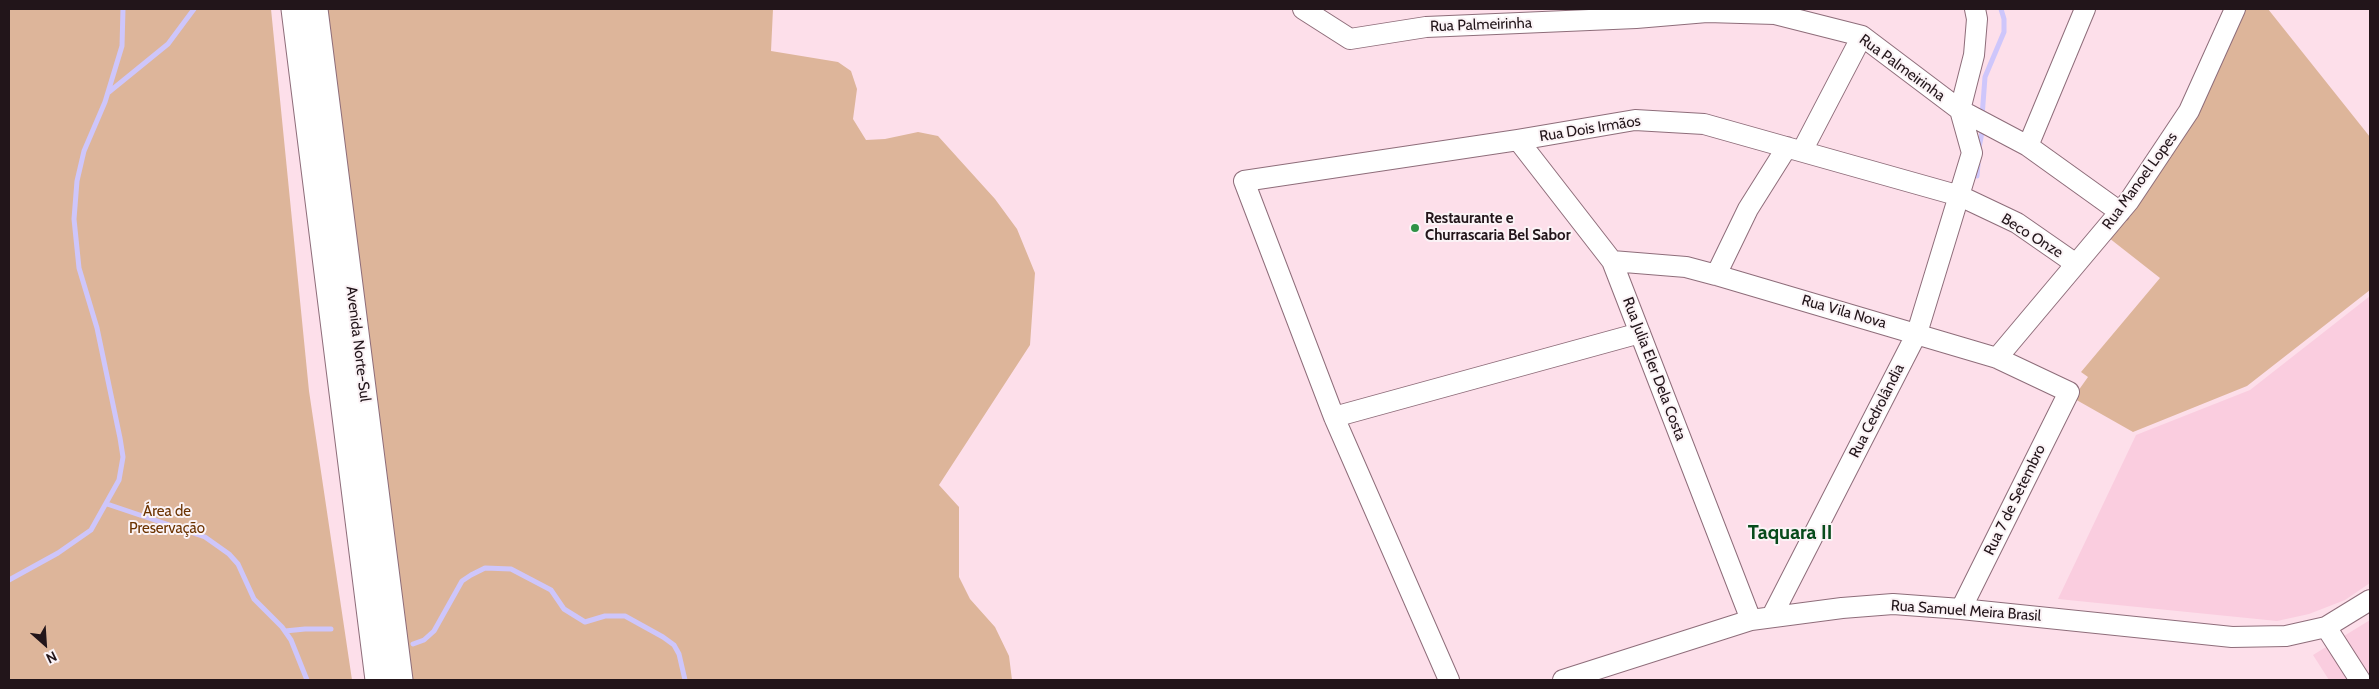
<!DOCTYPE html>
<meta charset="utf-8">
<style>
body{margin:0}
#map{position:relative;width:2379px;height:689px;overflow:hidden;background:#fddfea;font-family:Cabin,sans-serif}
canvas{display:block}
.frame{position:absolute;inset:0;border:10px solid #22151a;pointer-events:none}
.north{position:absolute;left:20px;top:619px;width:50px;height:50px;-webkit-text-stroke:4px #fbf3f6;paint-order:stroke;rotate:154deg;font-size:14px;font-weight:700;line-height:20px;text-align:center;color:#22151a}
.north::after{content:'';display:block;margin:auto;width:18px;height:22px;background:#22151a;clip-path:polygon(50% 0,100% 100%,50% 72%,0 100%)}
</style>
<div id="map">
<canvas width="2379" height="689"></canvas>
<div class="frame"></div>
<div class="north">N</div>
</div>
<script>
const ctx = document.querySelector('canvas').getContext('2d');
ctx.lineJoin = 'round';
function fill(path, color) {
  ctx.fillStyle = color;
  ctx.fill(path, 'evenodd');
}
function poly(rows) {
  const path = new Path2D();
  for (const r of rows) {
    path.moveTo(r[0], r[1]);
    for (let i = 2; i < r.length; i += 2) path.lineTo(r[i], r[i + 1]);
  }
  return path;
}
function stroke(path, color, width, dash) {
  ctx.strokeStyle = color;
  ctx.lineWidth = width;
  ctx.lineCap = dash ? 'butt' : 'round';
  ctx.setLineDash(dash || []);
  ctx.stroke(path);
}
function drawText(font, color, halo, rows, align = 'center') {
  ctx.font = font + ' Cabin,sans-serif';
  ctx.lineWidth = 4;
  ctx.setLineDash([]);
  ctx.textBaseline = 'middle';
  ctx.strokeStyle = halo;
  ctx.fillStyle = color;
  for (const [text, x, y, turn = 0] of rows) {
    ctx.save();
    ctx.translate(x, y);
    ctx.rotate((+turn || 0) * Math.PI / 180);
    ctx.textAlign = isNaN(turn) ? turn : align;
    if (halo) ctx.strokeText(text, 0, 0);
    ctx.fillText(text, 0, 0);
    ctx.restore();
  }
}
const built = poly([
 [2370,296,2370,583,2345,600,2309,614,2277,621,2058,599,2136,435,2250,390],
 [2370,620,2370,680,2329,680,2313,655]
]);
const green = poly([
 [9,9,271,9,309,391,352,680,9,680],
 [325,9,773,9,771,51,838,62,851,71,857,89,853,119,866,140,885,139,918,132,938,136,995,199,1017,229,1035,273,1030,345,939,485,959,507,959,577,970,599,995,627,1009,656,1012,680,411,680],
 [2243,9,2268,9,2370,137,2370,290,2247,386,2133,432,2073,398,2088,377,2081,372,2160,278,2109,238]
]);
const stream = poly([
 [109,92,168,44,194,9],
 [1982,117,1985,77,2004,32,2004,19,2001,9],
 [1979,148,1983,127],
 [1977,176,1978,164],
 [107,504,205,537,229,554,238,564,254,599,282,627,291,640,307,680],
 [9,580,58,553,91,530,119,480,123,457,120,438,97,328,79,268,74,219,77,181,84,151,105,102,122,46,123,9],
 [285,631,305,629,331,629],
 [413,644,424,640,434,631,462,581,471,575,485,568,511,569,551,590,564,609,585,622,605,616,625,616,663,637,674,645,679,654,685,680]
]);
const minor = poly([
 [1303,9,1350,39,1426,27,1636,18,1707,12,1775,14,1862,36,1960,110,2028,146,2120,212],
 [1518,140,1612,261,1751,620],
 [2028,146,2085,9],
 [1802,151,1862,36],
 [1612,261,1686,267,1716,275,1997,358,2069,392,1961,609],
 [1716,275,1748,209,1787,147],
 [1997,358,2129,201,2189,111,2235,9],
 [1334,417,1640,333],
 [1772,616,1917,333,1972,153,1960,110,1974,55,1977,19,1975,9],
 [2326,627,2360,680],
 [1449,680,1334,417,1244,181,1518,140,1635,120,1704,124,1960,196,2017,223,2076,264],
 [1563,680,1751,620,1842,608,1893,604,1961,609,2232,637,2286,636,2326,627,2370,600]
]);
const major = poly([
 [294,9,378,680],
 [315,9,400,680]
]);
const markers = [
 [1415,228,5,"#2f9246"]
];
const streetNames = [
 ["Rua Palmeirinha",1481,25,-2],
 ["Rua Palmeirinha",1902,68,36],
 ["Rua Dois Irmãos",1590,129,-9],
 ["Rua Manoel Lopes",2140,181,-54],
 ["Beco Onze",2032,236,32],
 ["Rua Vila Nova",1844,312,16],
 ["Avenida Norte-Sul",358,344,83],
 ["Rua Julia Eler Dela Costa",1654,369,69],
 ["Rua Cedrolândia",1877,411,-63],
 ["Rua 7 de Setembro",2015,500,-64],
 ["Rua Samuel Meira Brasil",1966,611,4]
];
const poiNames = [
 ["Restaurante e",1425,219],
 ["Churrascaria Bel Sabor",1425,236]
];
const parkNames = [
 ["Área de",167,512],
 ["Preservação",167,529]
];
const districtNames = [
 ["Taquara II",1790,533]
];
fill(built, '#facddf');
fill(green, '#ddb59a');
stroke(stream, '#cec6fb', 5);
stroke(minor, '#8e6d7a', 22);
stroke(major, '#8e6d7a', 27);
stroke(minor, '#fff', 20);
stroke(major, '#fff', 25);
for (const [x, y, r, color] of markers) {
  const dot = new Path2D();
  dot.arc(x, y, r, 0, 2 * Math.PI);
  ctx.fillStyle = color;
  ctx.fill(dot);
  stroke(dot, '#fbf3f6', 2);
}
drawText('15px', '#22151a', '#fbf3f6', streetNames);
drawText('bold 15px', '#22151a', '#fbf3f6', poiNames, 'left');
drawText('15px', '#6b3300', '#fbf3f6', parkNames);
drawText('bold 20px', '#074b1b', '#fbf3f6', districtNames);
</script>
